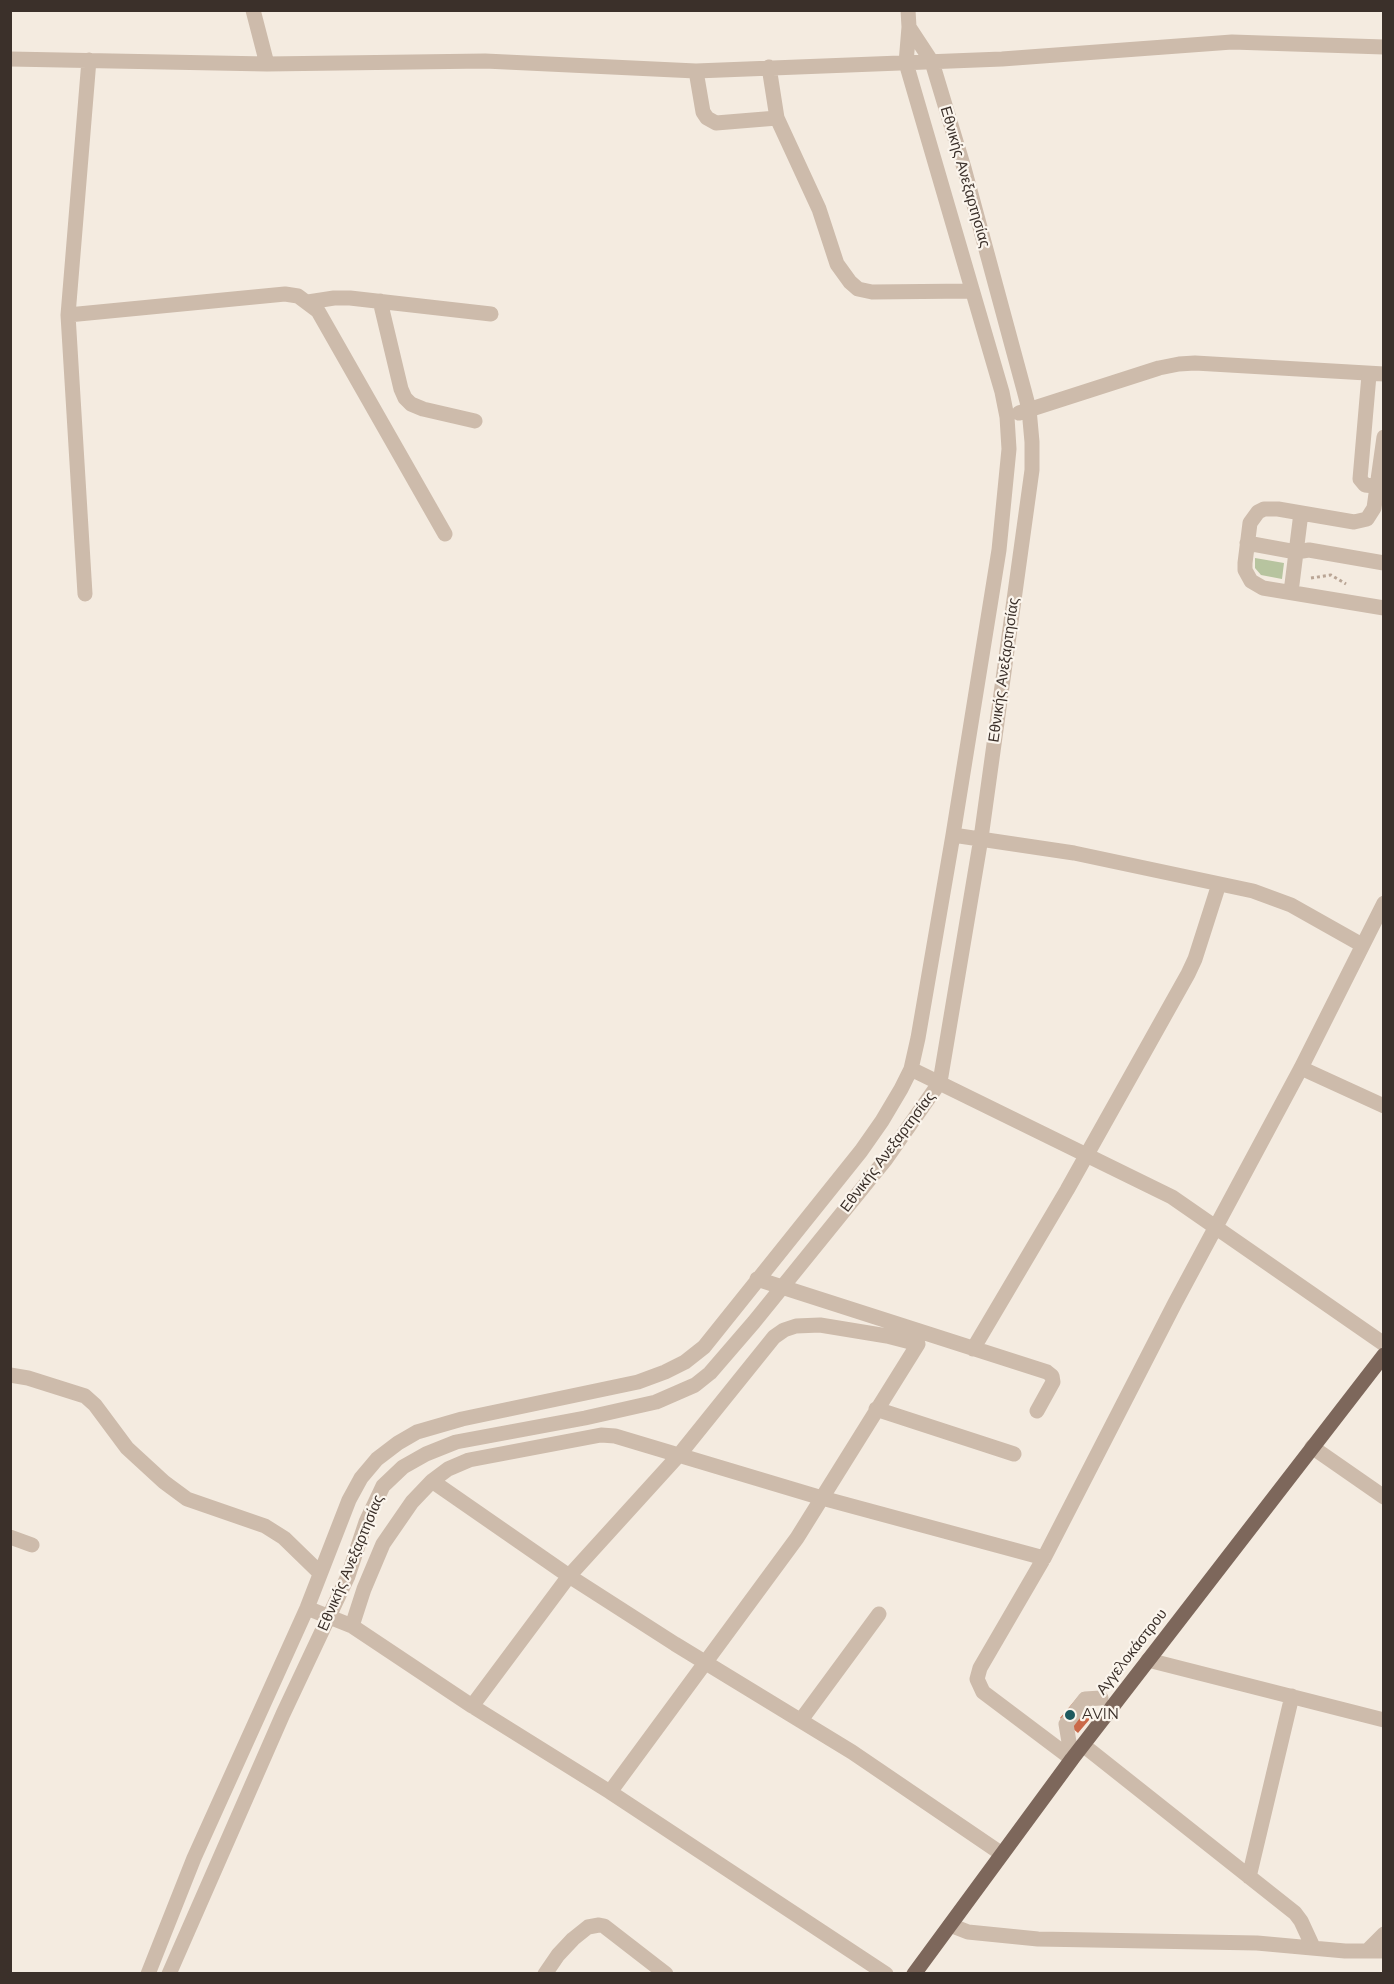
<!DOCTYPE html>
<meta charset="utf-8">
<style>
body{margin:0}
#map{position:relative;width:1394px;height:1984px;overflow:hidden;background:#f4ebe0;font-family:Montserrat,sans-serif}
canvas{display:block}
.frame{position:absolute;inset:0;border:12px solid #3b302a;pointer-events:none}
</style>
<div id="map">
<canvas width="1394" height="1984"></canvas>
<div class="frame"></div>
</div>
<script>
const ctx = document.querySelector('canvas').getContext('2d');
ctx.lineJoin = 'round';
function fill(path, color) {
  ctx.fillStyle = color;
  ctx.fill(path, 'evenodd');
}
function poly(rows) {
  const path = new Path2D();
  for (const r of rows) {
    path.moveTo(r[0], r[1]);
    for (let i = 2; i < r.length; i += 2) path.lineTo(r[i], r[i + 1]);
  }
  return path;
}
function stroke(path, color, width, dash) {
  ctx.strokeStyle = color;
  ctx.lineWidth = width;
  ctx.lineCap = dash ? 'butt' : 'round';
  ctx.setLineDash(dash || []);
  ctx.stroke(path);
}
function drawText(font, color, halo, rows, align = 'center') {
  ctx.font = font + ' Montserrat,sans-serif';
  ctx.lineWidth = 4.5;
  ctx.setLineDash([]);
  ctx.textBaseline = 'middle';
  ctx.strokeStyle = halo;
  ctx.fillStyle = color;
  for (const [text, x, y, turn = 0] of rows) {
    ctx.save();
    ctx.translate(x, y);
    ctx.rotate((+turn || 0) * Math.PI / 180);
    ctx.textAlign = isNaN(turn) ? turn : align;
    if (halo) ctx.strokeText(text, 0, 0);
    ctx.fillText(text, 0, 0);
    ctx.restore();
  }
}
const green = poly([
 [1255,558,1284,563,1282,579,1261,575,1255,568]
]);
const building = poly([
 [1077,1698,1095,1713,1078,1733,1060,1718]
]);
const path = poly([
 [1311,578,1331,575,1346,584]
]);
const minor = poly([
 [253,10,267,64],
 [10,59,267,64,485,61,696,71,1002,59,1232,42,1384,47],
 [696,71,703,112,707,118,716,123,777,118,769,67],
 [777,118,819,209,837,264,850,282,858,289,872,292,972,291],
 [380,301,401,389,405,398,411,404,423,409,475,421],
 [308,302,334,298,350,298,491,314],
 [68,315,285,294,298,296,318,311,445,534],
 [1369,375,1360,479,1365,485,1384,487],
 [1019,413,1159,368,1179,364,1195,363,1384,374],
 [1384,437,1374,508,1367,519,1354,522,1278,509,1264,509,1258,512,1250,523,1245,563,1245,570,1251,581,1263,588,1384,608],
 [1247,543,1296,552,1309,550,1384,563],
 [1291,592,1301,513],
 [85,594,68,315,89,60],
 [953,835,1074,853,1253,891,1291,905,1362,945],
 [1301,1068,1384,1106],
 [911,1069,1172,1197,1384,1344],
 [757,1279,1047,1372,1052,1376,1053,1382,1037,1411],
 [973,1349,1067,1190,1188,974,1195,959,1219,884],
 [10,1375,28,1378,85,1396,95,1405,127,1448,164,1482,187,1499,265,1526,284,1538,320,1573],
 [876,1409,1014,1454],
 [1312,1447,1384,1497],
 [432,1481,569,1576,675,1644,852,1752,1002,1854],
 [10,1537,32,1545],
 [307,1608,352,1626,472,1706,610,1792,886,1974],
 [352,1626,364,1589,383,1544,412,1502,432,1481,448,1469,469,1460,601,1435,615,1436,822,1498,1044,1558],
 [1148,1660,1384,1720],
 [472,1706,569,1576,679,1455,774,1337,784,1330,796,1326,820,1325,887,1336,918,1344,797,1538,610,1792],
 [801,1720,879,1614],
 [1069,1742,1066,1724,1085,1699,1101,1698],
 [1083,1745,1295,1913,1301,1921,1313,1947],
 [1072,1759,983,1692,977,1679,980,1668,1044,1558,1175,1303,1301,1068,1384,903],
 [1249,1877,1292,1696],
 [950,1925,968,1932,1038,1939,1257,1943,1345,1951,1384,1951],
 [1367,1951,1384,1934],
 [148,1974,194,1858,307,1608,349,1500,361,1478,377,1459,398,1443,417,1432,462,1419,638,1382,665,1372,685,1362,704,1347,861,1151,882,1121,901,1089,911,1069,918,1038,953,835,999,550,1009,449,1007,417,1002,392,906,63,909,27,908,10],
 [169,1974,283,1714,348,1576,366,1522,383,1486,403,1467,426,1454,456,1442,585,1418,656,1402,695,1385,710,1373,754,1322,886,1159,940,1082,981,838,1032,470,1032,442,1029,409,1024,390,964,168,932,62,909,27],
 [545,1974,558,1955,573,1939,588,1927,599,1925,604,1926,666,1974]
]);
const major = poly([
 [914,1974,1072,1759,1384,1355]
]);
const markers = [
 [1070,1715,6,"#1e595e"]
];
const streetNames = [
 ["Εθνικής Ανεξαρτησίας",965,177,74],
 ["Εθνικής Ανεξαρτησίας",1004,670,-82],
 ["Εθνικής Ανεξαρτησίας",888,1152,-53],
 ["Εθνικής Ανεξαρτησίας",351,1563,-67],
 ["Αγγελοκάστρου",1132,1652,-52]
];
const poiNames = [
 ["AVIN",1082,1715]
];
fill(green, '#b7c49f');
fill(building, '#ca6949');
stroke(path, '#b9a595', 3, [3, 3]);
stroke(minor, '#cdbbab', 15);
stroke(major, '#7d675b', 15);
for (const [x, y, r, color] of markers) {
  const dot = new Path2D();
  dot.arc(x, y, r, 0, 2 * Math.PI);
  ctx.fillStyle = color;
  ctx.fill(dot);
  stroke(dot, '#fbf5ed', 2);
}
drawText('15px', '#3b302a', '#fbf5ed', streetNames);
drawText('15px', '#3b302a', '#fbf5ed', poiNames, 'left');
</script>
